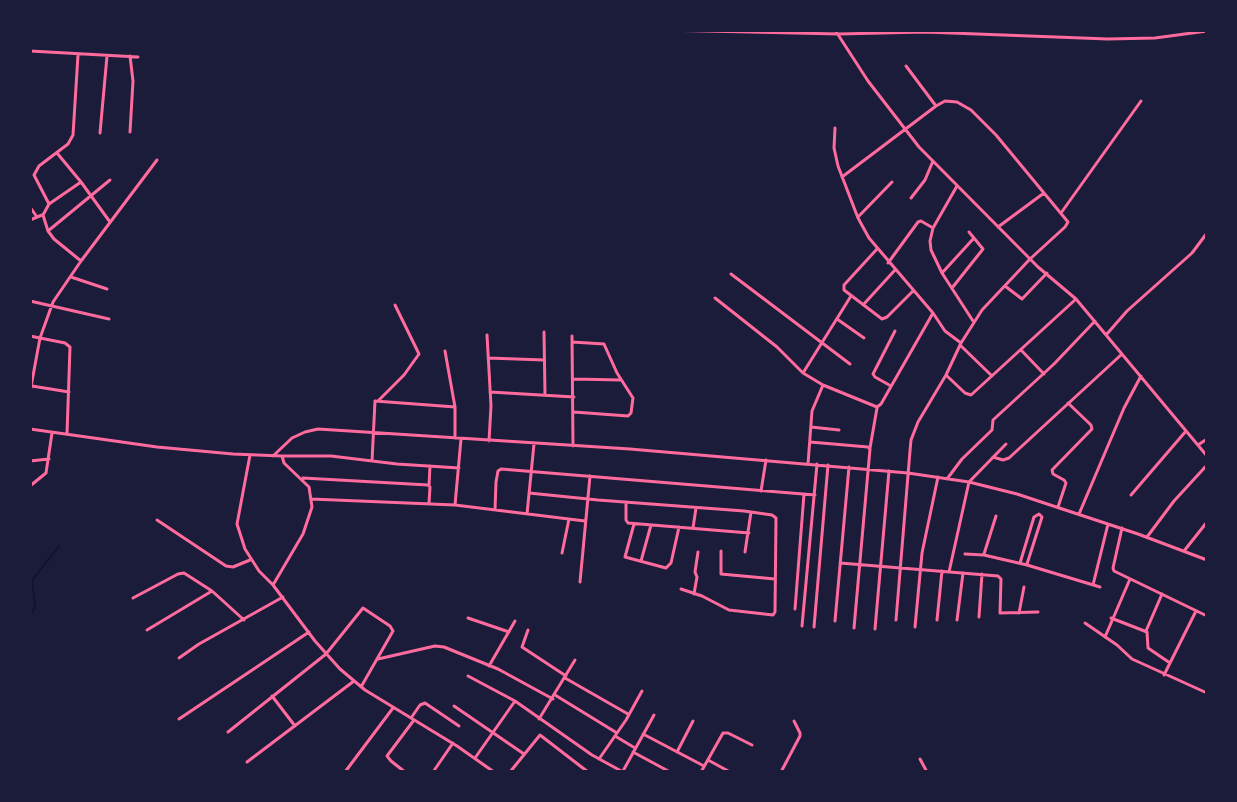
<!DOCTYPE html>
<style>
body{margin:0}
#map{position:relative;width:1237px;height:802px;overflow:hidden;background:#1b1b3a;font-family:Raleway,sans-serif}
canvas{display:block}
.frame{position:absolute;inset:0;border:32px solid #1b1b3a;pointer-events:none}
</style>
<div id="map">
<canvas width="1237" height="802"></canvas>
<div class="frame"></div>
</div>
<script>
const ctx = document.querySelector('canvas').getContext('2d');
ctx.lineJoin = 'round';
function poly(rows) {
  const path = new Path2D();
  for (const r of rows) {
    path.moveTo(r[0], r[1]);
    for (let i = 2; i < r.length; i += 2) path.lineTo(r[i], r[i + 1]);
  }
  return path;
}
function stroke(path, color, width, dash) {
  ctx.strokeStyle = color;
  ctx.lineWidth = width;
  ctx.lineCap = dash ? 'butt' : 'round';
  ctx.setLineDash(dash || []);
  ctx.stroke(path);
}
const stream = poly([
 [30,618,35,606,32,580,59,546]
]);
const minor = poly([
 [661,30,839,34,925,32,1108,39,1155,38,1207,31],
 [835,30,868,81,919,147,1038,267,1076,299,1207,456],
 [30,51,138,57],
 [78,55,73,135,68,144,39,166,34,175,49,204,43,215,48,231,54,239,81,261],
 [906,66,936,106],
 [835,128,834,148,838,166,858,218,869,238,933,313,945,331,961,343],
 [130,132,133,81,130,56],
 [100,133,107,56],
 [57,153,81,182,110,222],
 [842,177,936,106,945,101,957,102,971,110,996,135,1068,222,1065,227,1030,259,982,310,961,343,946,375,918,422,911,440,910,451,896,620],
 [957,186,933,228,930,241,931,250,942,273,973,321],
 [911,198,925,180,933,161],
 [49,204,81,182],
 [30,207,37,217],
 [1061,213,1141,101],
 [858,217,892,182],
 [30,220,42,215],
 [998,227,1044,193],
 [48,231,110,180],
 [877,249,844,285,844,290,882,319,887,317,913,291],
 [888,263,918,222,921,221,933,228],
 [942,273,974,238],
 [731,274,850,364],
 [71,277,107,289],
 [1005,286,1022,299,1047,273],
 [952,288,983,249,969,232],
 [715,298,777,347,803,373,823,385,877,407,881,404,933,313],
 [30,301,109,319],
 [863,305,895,270],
 [837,319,864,338],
 [544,332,545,395],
 [487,335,491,406,489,441],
 [1106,335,1127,311,1192,253,1207,233],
 [30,336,65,343,70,347,67,434],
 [572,336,573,446],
 [572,342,604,344,617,373,633,398,631,413,628,416,574,412],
 [960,345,992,376],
 [1021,350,1044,374],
 [445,351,455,407,455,438],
 [488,358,544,360],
 [803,373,851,296],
 [946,375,965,393,971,395,1076,299],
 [573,379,621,380],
 [32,386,69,392],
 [891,386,875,377,873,374,895,331],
 [30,392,40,338,53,302,81,261,157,160],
 [490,392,574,397],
 [379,400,404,375,419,354,395,305],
 [811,427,839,430],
 [30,429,157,447,233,454,282,456,284,463,309,487,312,507,303,534,273,585],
 [810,442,868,447,870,449,854,628],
 [1198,445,1207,439],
 [870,448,877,408],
 [250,455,237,524,245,549,259,571,273,585,315,641,340,669,365,690,457,746,494,772],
 [273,456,292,438,305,432,318,429,630,449,908,473,969,482,1017,494,1138,534,1207,560],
 [282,456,331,456,397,464,459,468],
 [993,457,1003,460,1009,458,1122,354],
 [30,461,49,459],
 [372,461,375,401,455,407],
 [808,464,812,411,823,385],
 [303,478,428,485,430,487,429,503],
 [947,479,962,459,992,430,993,420,1054,364,1095,321],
 [30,486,46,473,52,433],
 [429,486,430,466],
 [761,491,766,460],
 [529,493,598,500,744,511,772,515,776,518,775,612,773,615,729,610,702,596,681,589],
 [1131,495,1186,431],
 [311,499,455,505,585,521],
 [626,502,626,520,628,523,749,533],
 [455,505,461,439],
 [1058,507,1066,483,1064,480,1053,474,1052,470,1092,429,1091,425,1068,403],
 [495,510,496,482,498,471,501,469,815,495],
 [527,514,534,444],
 [1079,514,1124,408,1141,376],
 [157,520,226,566,233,567,250,560],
 [634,524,625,557,666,568,671,563,679,527],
 [693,528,696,508],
 [1122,528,1113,568,1114,571,1207,616],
 [1147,537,1174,501,1207,465],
 [721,551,721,574,775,579],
 [1184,551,1207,522],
 [745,552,751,512],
 [562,553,569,519],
 [965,554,984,555,1027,565,1100,587],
 [984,554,996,516],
 [641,561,651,525],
 [840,563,998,576,1001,579,1000,613,1038,612],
 [1020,563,1034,517,1039,514,1042,517,1027,564],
 [949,572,969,482,1006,444],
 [580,582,590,476],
 [1093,585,1108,524],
 [694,594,697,577,695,572,698,552],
 [133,598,178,574,184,573,212,591,244,620],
 [795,609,804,494],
 [1019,613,1024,587],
 [979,617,982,574],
 [468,618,509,632],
 [1111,618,1147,632,1148,648,1170,663],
 [937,620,942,571],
 [957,620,963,573],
 [835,621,849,467],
 [1085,623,1117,645,1132,659,1207,693],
 [802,626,817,464],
 [814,627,828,465],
 [915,627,922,553,938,477],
 [875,629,889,471],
 [147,630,212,591],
 [528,630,522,647,566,676],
 [1146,631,1162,594],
 [1105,637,1130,579],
 [179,658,199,644,283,597],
 [378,659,435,646,444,647,498,669,553,699],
 [489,666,515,621],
 [1164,675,1196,611],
 [468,676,515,701,592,755,623,772],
 [565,678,628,714],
 [555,695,617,733],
 [272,696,295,726],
 [454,706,524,754],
 [411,718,420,705,425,703,459,726],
 [179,719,309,632],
 [539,719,575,660],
 [228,732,326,654,363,608,390,626,393,631,361,687],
 [643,734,704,766],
 [615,736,635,748],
 [633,752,670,772],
 [677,752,693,721],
 [475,758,515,701],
 [599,759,626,720,642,691],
 [920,759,927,772],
 [708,760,730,772],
 [247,762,354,681],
 [623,771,654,715],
 [345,772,393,708],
 [405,772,391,761,387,756,414,720],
 [433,772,453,743],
 [510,772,540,735,588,772],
 [701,772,723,733,728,733,752,745],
 [781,772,800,736,800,733,794,721]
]);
stroke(stream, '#12122b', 1.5);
stroke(minor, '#ff6b9d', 3);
</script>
